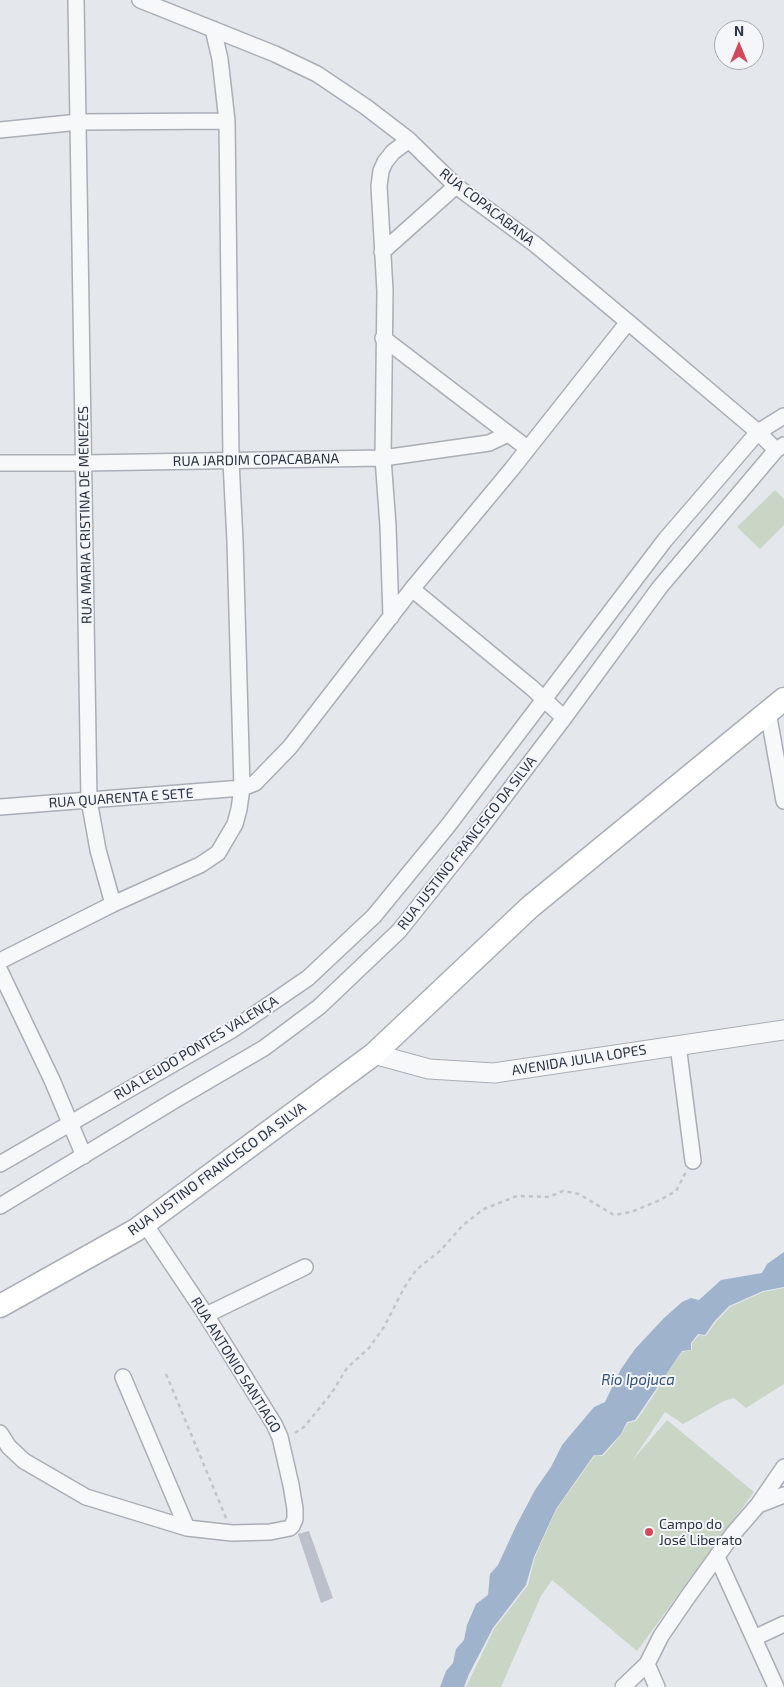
<!DOCTYPE html>
<meta charset="utf-8">
<style>
body{margin:0}
#map{position:relative;width:784px;height:1687px;overflow:hidden;background:#e4e7ec;font-family:"Exo 2",sans-serif}
canvas{display:block}
.north{position:absolute;left:714px;top:20px;width:50px;height:50px;box-sizing:border-box;background:#f4f6f9;border:1px solid #a4a8b1;border-radius:50%;rotate:0deg;font-size:14px;font-weight:700;line-height:20px;text-align:center;color:#2b3445}
.north::after{content:'';display:block;margin:auto;width:18px;height:22px;background:#d1495b;clip-path:polygon(50% 0,100% 100%,50% 72%,0 100%)}
</style>
<div id="map">
<canvas width="784" height="1687"></canvas>
<div class="north">N</div>
</div>
<script>
const ctx = document.querySelector('canvas').getContext('2d');
ctx.lineJoin = 'round';
function fill(path, color) {
  ctx.fillStyle = color;
  ctx.fill(path, 'evenodd');
}
function poly(rows) {
  const path = new Path2D();
  for (const r of rows) {
    path.moveTo(r[0], r[1]);
    for (let i = 2; i < r.length; i += 2) path.lineTo(r[i], r[i + 1]);
  }
  return path;
}
function stroke(path, color, width, dash) {
  ctx.strokeStyle = color;
  ctx.lineWidth = width;
  ctx.lineCap = dash ? 'butt' : 'round';
  ctx.setLineDash(dash || []);
  ctx.stroke(path);
}
function drawText(font, color, halo, rows, align = 'center') {
  ctx.font = font + ' "Exo 2",sans-serif';
  ctx.lineWidth = 4;
  ctx.setLineDash([]);
  ctx.textBaseline = 'middle';
  ctx.strokeStyle = halo;
  ctx.fillStyle = color;
  for (const [text, x, y, turn = 0] of rows) {
    ctx.save();
    ctx.translate(x, y);
    ctx.rotate((+turn || 0) * Math.PI / 180);
    ctx.textAlign = isNaN(turn) ? turn : align;
    if (halo) ctx.strokeText(text, 0, 0);
    ctx.fillText(text, 0, 0);
    ctx.restore();
  }
}
const green = poly([
 [775,490,784,499,784,525,760,549,737,527],
 [784,1288,784,1384,746,1408,734,1398,724,1401,683,1424,665,1412,632,1461,667,1420,754,1492,637,1651,552,1580,541,1596,501,1687,466,1687,494,1629,528,1585,535,1557,556,1510,595,1455,603,1456,621,1435,628,1423,636,1421,656,1392,664,1377,682,1352,692,1350,692,1343,699,1335,706,1336,715,1323,730,1307,763,1292]
]);
const water = poly([
 [784,1252,784,1287,763,1291,729,1306,714,1322,705,1335,698,1334,691,1343,691,1350,682,1351,635,1420,627,1422,621,1434,602,1455,594,1455,556,1509,534,1557,526,1585,493,1628,469,1674,464,1687,440,1687,446,1671,453,1663,456,1649,464,1640,467,1625,476,1604,488,1595,490,1574,498,1565,516,1526,535,1490,551,1467,562,1445,594,1407,605,1402,621,1369,635,1349,664,1318,682,1302,691,1298,699,1300,721,1280,762,1273,767,1264]
]);
const building = poly([
 [309,1531,333,1598,321,1603,298,1534]
]);
const path = poly([
 [166,1374,226,1518],
 [295,1433,304,1427,331,1394,347,1368,369,1348,384,1327,404,1288,416,1270,441,1250,463,1225,484,1209,517,1196,549,1197,563,1191,579,1194,614,1215,631,1212,660,1200,676,1191,686,1172]
]);
const minor = poly([
 [76,0,89,800,98,850,113,904],
 [140,0,275,54,317,74,366,107,409,140,456,186,536,245,628,322,758,432,776,450],
 [0,130,79,122,227,121],
 [382,252,456,186],
 [383,338,527,448],
 [0,463,84,463,383,458,489,443,508,434],
 [412,589,532,688,564,718],
 [391,617,388,526,383,458,385,291,379,186,381,171,385,162,393,152,409,140],
 [768,712,784,801],
 [0,807,242,788,255,783,290,747,412,589,511,470,628,322],
 [0,961,113,904,200,865,218,853,235,824,239,809,242,788,235,541,231,461,227,121,220,59,213,29],
 [0,971,52,1080,84,1156],
 [678,1045,693,1161],
 [0,1164,232,1030,308,978,374,916,447,827,665,540,758,432,784,416],
 [0,1206,175,1100,264,1048,319,1007,399,931,470,842,564,718,660,587,776,450,784,445],
 [206,1315,305,1267],
 [123,1377,187,1528],
 [0,1433,9,1447,24,1461,86,1497,187,1528,232,1533,270,1532,290,1528,292,1526,295,1519,295,1509,291,1485,280,1437,274,1424,206,1315,145,1224],
 [758,1505,784,1495],
 [717,1557,776,1687],
 [754,1638,784,1624],
 [647,1664,657,1687],
 [623,1687,647,1664,661,1636,687,1598,733,1534,758,1505,784,1467]
]);
const tertiary = poly([
 [374,1054,429,1069,494,1073,784,1030]
]);
const secondary = poly([
 [0,1306,136,1230,374,1054,530,907,784,699]
]);
const markers = [
 [649,1532,5,"#d1495b"]
];
const streetNames = [
 ["RUA COPACABANA",487,207,38],
 ["RUA JARDIM COPACABANA",256,460,-1],
 ["RUA MARIA CRISTINA DE MENEZES",85,515,-91],
 ["RUA QUARENTA E SETE",121,798,-4],
 ["RUA JUSTINO FRANCISCO DA SILVA",467,843,-52],
 ["RUA LEUDO PONTES VALENÇA",196,1048,-31],
 ["AVENIDA JULIA LOPES",579,1060,-9],
 ["RUA JUSTINO FRANCISCO DA SILVA",217,1169,-36],
 ["RUA ANTONIO SANTIAGO",236,1365,58]
];
const poiNames = [
 ["Campo do",659,1524],
 ["José Liberato",659,1540]
];
const waterNames = [
 ["Rio Ipojuca",638,1380]
];
fill(green, '#c9d6c5');
fill(water, '#9fb4cc');
fill(building, '#bbc0ca');
stroke(minor, '#a9aeb7', 18);
stroke(tertiary, '#a9aeb7', 21);
stroke(secondary, '#a9aeb7', 25);
stroke(path, '#c2c5cb', 2.5, [4, 4]);
stroke(minor, '#f7f8fa', 15);
stroke(tertiary, '#f7f8fa', 19);
stroke(secondary, '#fff', 22);
for (const [x, y, r, color] of markers) {
  const dot = new Path2D();
  dot.arc(x, y, r, 0, 2 * Math.PI);
  ctx.fillStyle = color;
  ctx.fill(dot);
  stroke(dot, '#f4f6f9', 2);
}
drawText('14px', '#2b3445', '#f4f6f9', streetNames);
drawText('14px', '#2b3445', '#f4f6f9', poiNames, 'left');
drawText('italic 15px', '#34527a', '#f4f6f9', waterNames);
</script>
